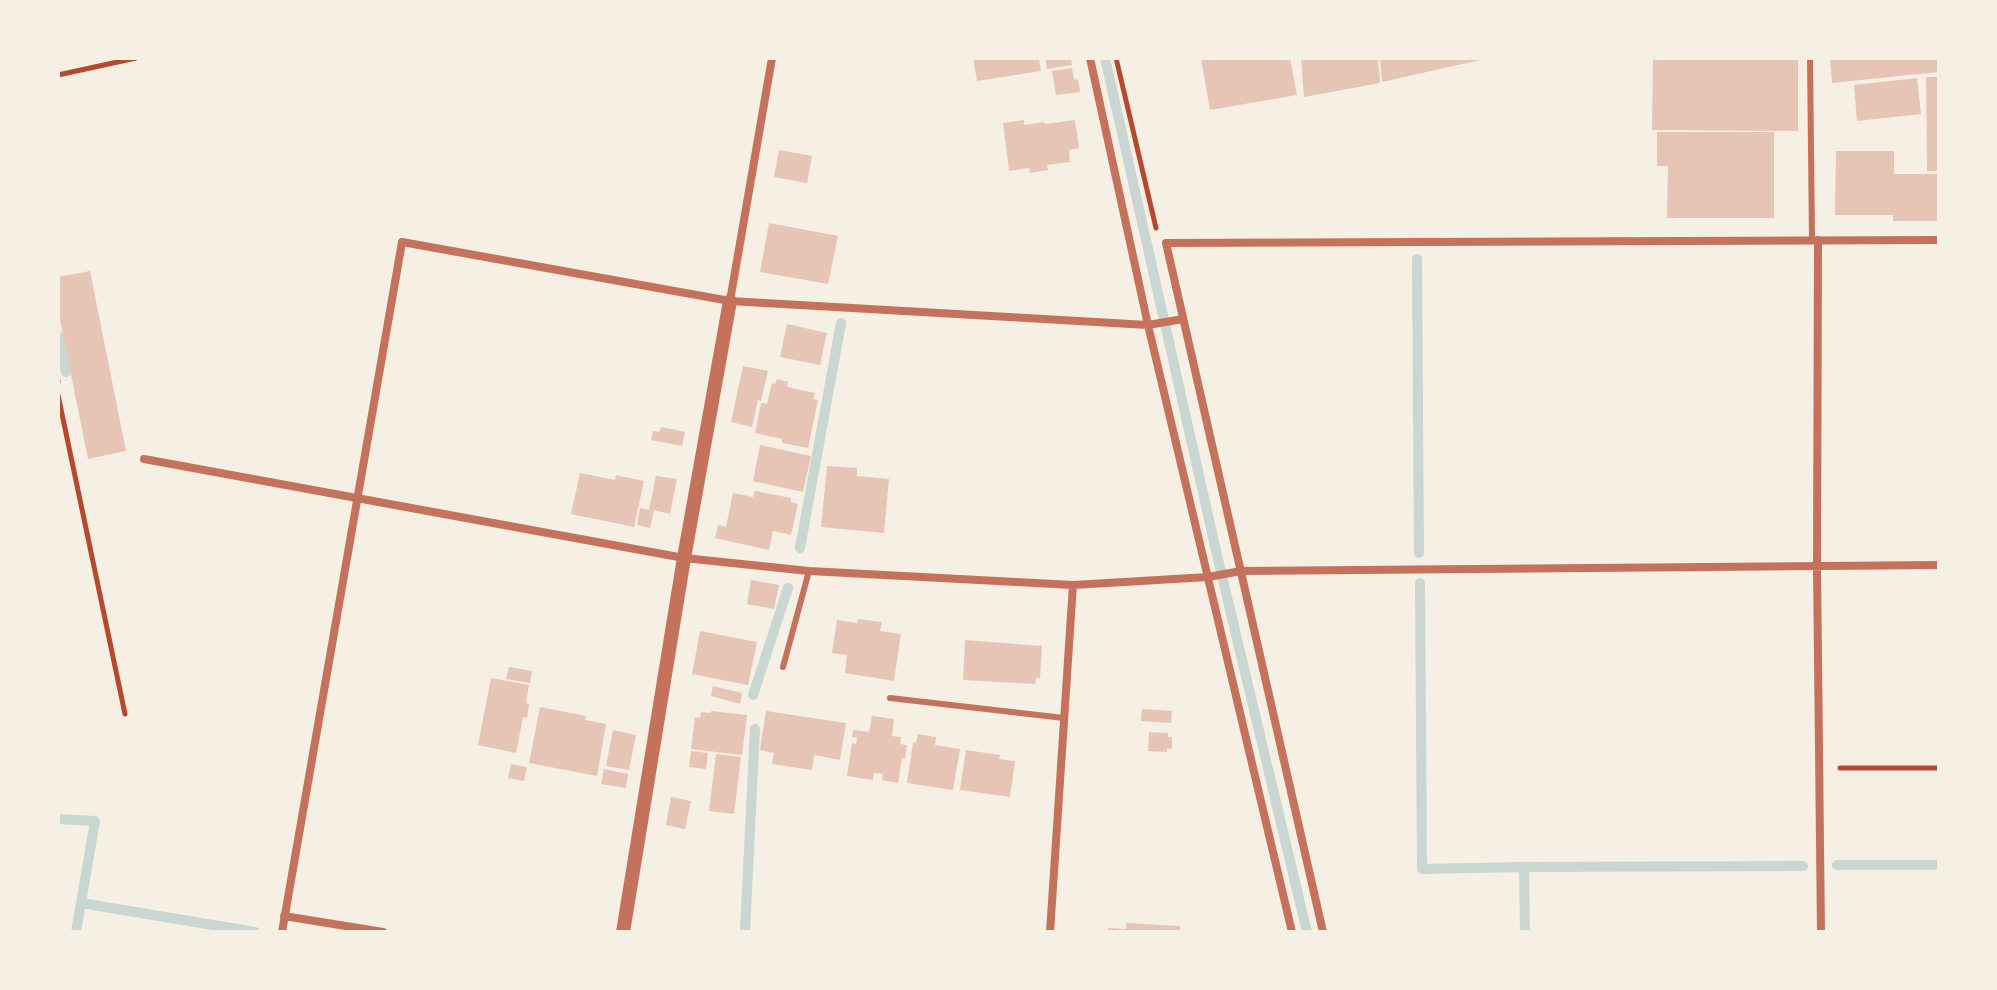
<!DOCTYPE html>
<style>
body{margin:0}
#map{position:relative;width:1997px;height:990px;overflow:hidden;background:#f6efe4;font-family:"Work Sans",sans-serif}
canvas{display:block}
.frame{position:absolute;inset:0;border:60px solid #f6efe4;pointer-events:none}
</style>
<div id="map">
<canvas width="1997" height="990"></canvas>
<div class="frame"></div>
</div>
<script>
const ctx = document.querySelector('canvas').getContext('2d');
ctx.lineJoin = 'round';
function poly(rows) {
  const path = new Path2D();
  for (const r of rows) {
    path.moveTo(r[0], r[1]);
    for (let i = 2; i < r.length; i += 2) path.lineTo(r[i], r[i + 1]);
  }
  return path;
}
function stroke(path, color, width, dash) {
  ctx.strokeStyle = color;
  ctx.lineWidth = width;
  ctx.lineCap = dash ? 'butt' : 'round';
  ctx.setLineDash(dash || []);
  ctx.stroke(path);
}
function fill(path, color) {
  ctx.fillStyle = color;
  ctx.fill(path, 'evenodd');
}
const stream = poly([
 [1105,58,1217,555,1307,932],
 [1417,259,1419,553],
 [58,336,66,372],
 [800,548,841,323],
 [1420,583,1422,869,1524,867],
 [753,695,788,588],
 [58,819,95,821,76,932],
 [1837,865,1939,865],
 [81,903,255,932],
 [745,932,755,729],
 [1525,932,1524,867,1803,866]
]);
const building = poly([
 [973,58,1039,58,1041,71,977,81],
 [1045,58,1071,58,1072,65,1047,69],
 [1201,58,1290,58,1297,95,1210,110],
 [1301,58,1378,58,1380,83,1304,97],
 [1380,58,1485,58,1485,59,1382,82],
 [1653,58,1798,58,1798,131,1652,130],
 [1830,58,1939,58,1939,72,1832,83],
 [1072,68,1074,80,1078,79,1080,92,1056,95,1052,71],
 [1926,77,1939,77,1939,171,1927,171],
 [1917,78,1921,114,1857,121,1854,85],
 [1024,120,1024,125,1044,122,1045,124,1075,120,1079,148,1069,150,1070,162,1047,165,1048,170,1030,173,1029,168,1009,171,1003,123],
 [1657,132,1774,132,1774,218,1667,218,1668,166,1657,166],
 [779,150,812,156,807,183,774,177],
 [1836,151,1894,151,1894,174,1939,174,1939,221,1893,221,1893,215,1835,215],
 [769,223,838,236,828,284,760,272],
 [90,271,126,451,88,459,58,310,58,277],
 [787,324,827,333,820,365,780,357],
 [743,366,768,371,761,401,758,400,752,427,731,422],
 [777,379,788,382,787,387,815,393,813,399,818,400,808,448,782,443,782,439,755,433,761,403,767,404,772,383,775,384],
 [661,427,685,432,682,446,651,440,653,431,659,432],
 [760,445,811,456,803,492,753,481],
 [827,466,857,468,857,476,889,479,884,533,821,527],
 [580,473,615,480,616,475,644,481,634,527,571,514],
 [656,476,677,479,670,514,654,510,650,528,637,525,640,508,649,510],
 [755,491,791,498,791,502,798,504,791,535,773,531,769,550,715,538,718,525,726,527,733,493,753,497],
 [751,580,779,585,774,609,747,604],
 [858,619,882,622,880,631,901,634,894,681,845,673,847,655,832,653,837,620,857,623],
 [700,631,757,642,748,685,692,674],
 [965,640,1042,646,1040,678,1036,678,1035,684,963,680],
 [509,667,532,671,530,683,506,679],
 [491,678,529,685,526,703,529,704,527,718,523,717,516,753,478,745],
 [713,686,742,693,740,704,711,696],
 [540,707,586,716,585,720,606,724,597,776,529,763],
 [1142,709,1172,711,1171,723,1141,721],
 [711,711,747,715,742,755,691,749,695,717,700,718,701,712,711,713],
 [766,711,846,723,840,760,814,755,812,770,772,764,774,753,760,750],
 [872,716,894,719,892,736,901,737,900,744,907,745,905,759,902,758,898,783,882,780,883,774,874,773,873,780,847,776,852,743,856,744,857,737,852,737,853,730,869,732],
 [613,730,636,735,629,770,606,766],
 [1149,732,1168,733,1168,737,1172,737,1172,749,1167,748,1167,752,1148,751],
 [918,734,936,737,935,745,960,749,953,790,907,783,913,742,916,743],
 [966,750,1000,755,999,759,1015,761,1010,797,960,790],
 [691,751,708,753,706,769,689,767],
 [716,754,741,757,734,814,709,811],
 [511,764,527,767,524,781,508,778],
 [604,769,628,774,626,788,601,784],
 [671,797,691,801,685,829,666,825],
 [1126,923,1180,926,1180,932,1108,932,1108,928,1126,929]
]);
const path = poly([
 [1116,58,1156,228],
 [58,75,136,58],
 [58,381,58,382],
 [58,395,125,714],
 [1840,768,1939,768]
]);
const service = poly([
 [1810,58,1812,240],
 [783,667,809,571],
 [890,698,1064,718]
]);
const minor = poly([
 [1090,58,1148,325,1292,932],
 [1818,240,1817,566,1821,932],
 [730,301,772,58],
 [144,459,684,558,809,571,1073,585,1208,577,1241,571,1939,565],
 [284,916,383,932],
 [282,932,402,242,730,301,1148,325,1183,319],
 [1050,932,1073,585],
 [1323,932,1166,243,1939,240]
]);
const tertiary = poly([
 [623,932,684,558,730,301]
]);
stroke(stream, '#c9d6d2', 10);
fill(building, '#e6c5b7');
stroke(path, '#b5482f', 5);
stroke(service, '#c5725c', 6);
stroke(minor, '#c5725c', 8);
stroke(tertiary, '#c5725c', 14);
</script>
